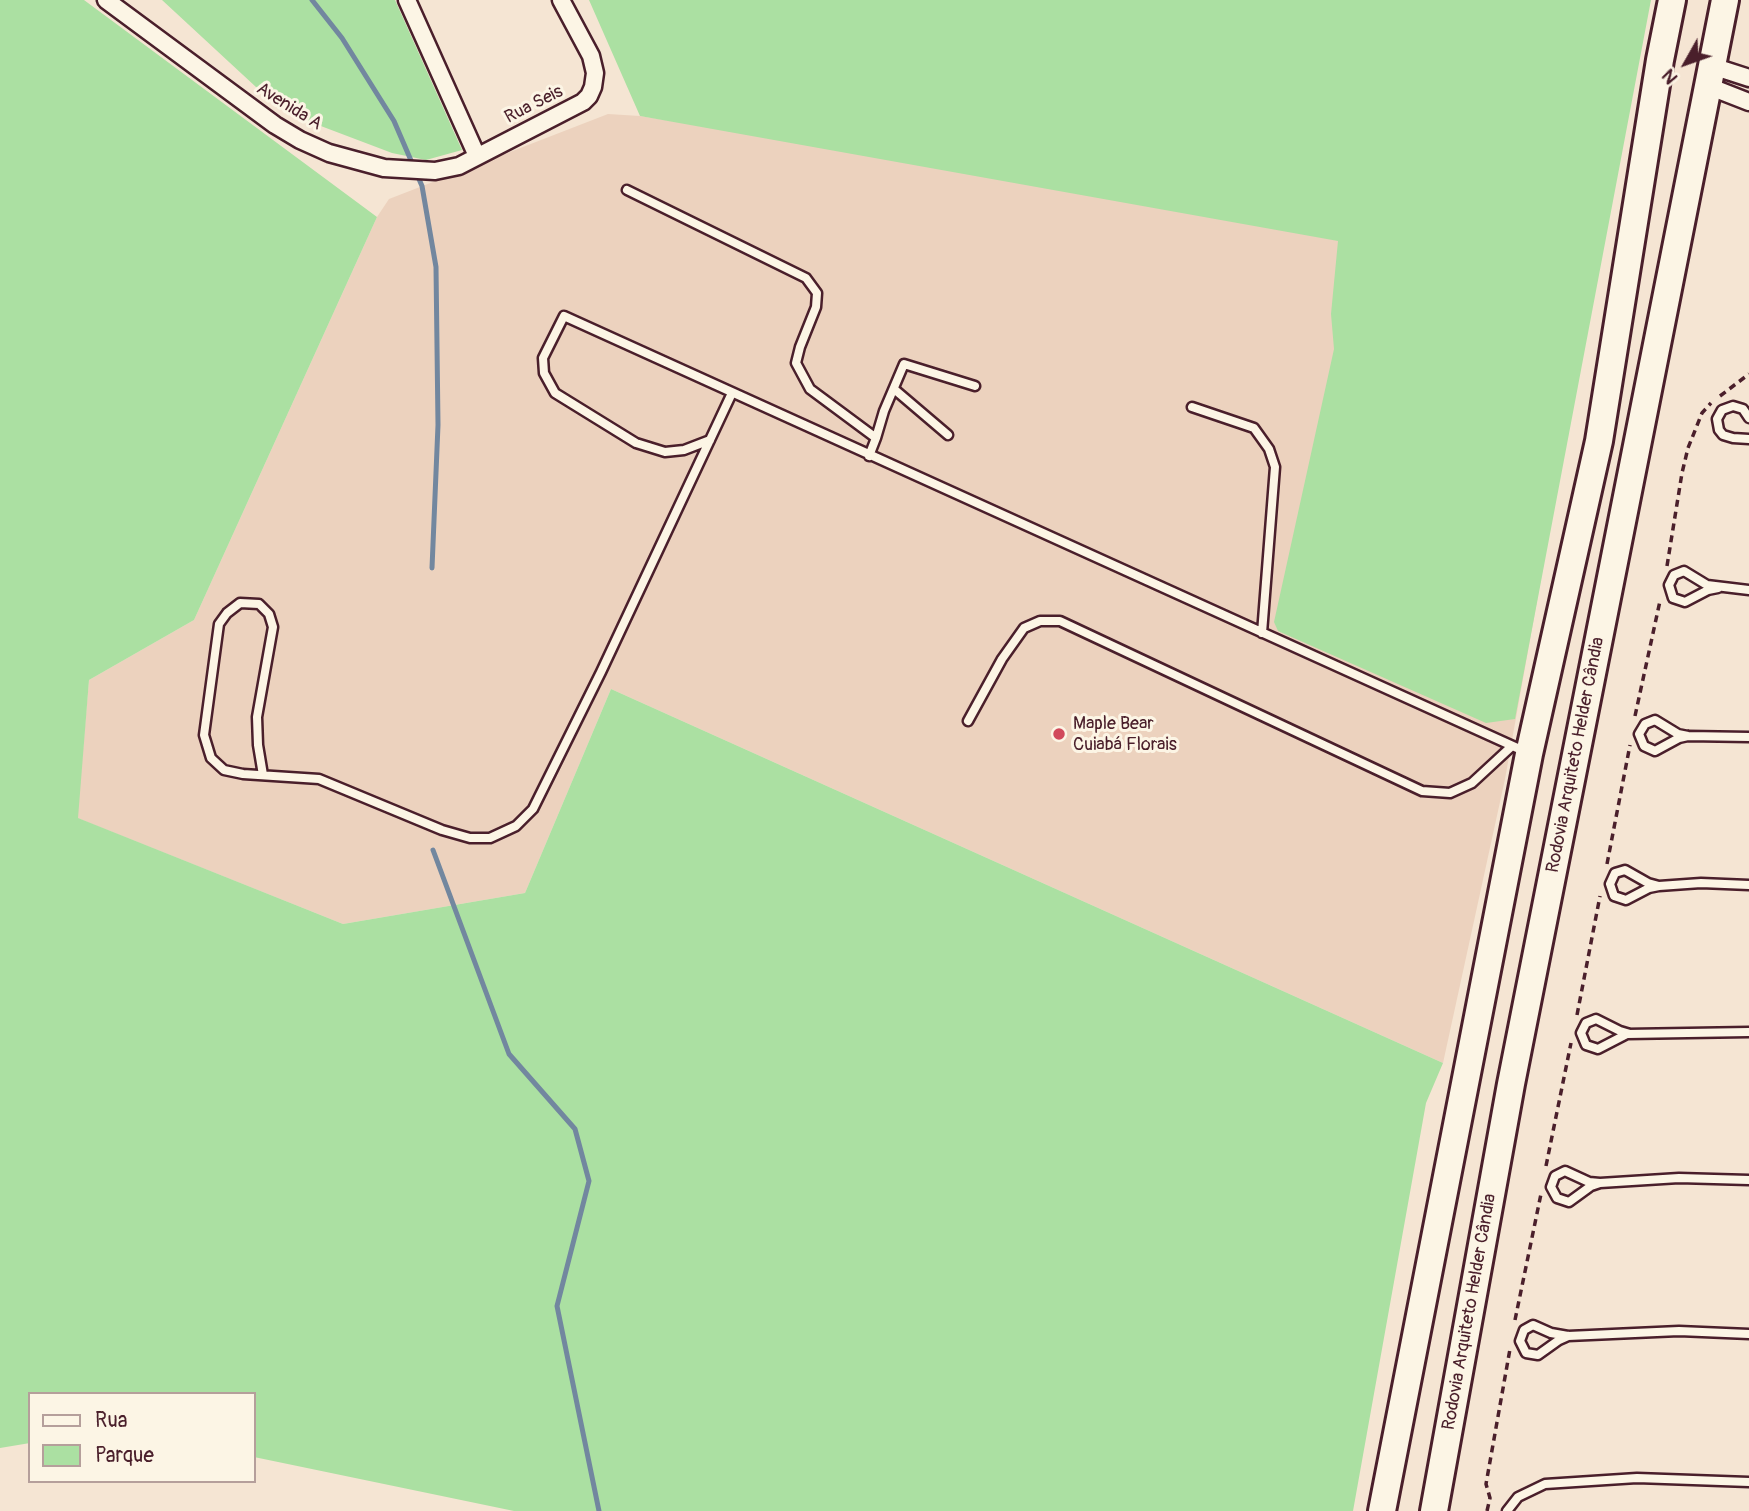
<!DOCTYPE html>
<meta charset="utf-8">
<style>
body{margin:0}
#map{position:relative;width:1749px;height:1511px;overflow:hidden;background:#f5e5d3;font-family:Pangolin,sans-serif}
canvas{display:block}
.legend{position:absolute;left:28px;top:1392px;width:228px;height:91px;box-sizing:border-box;background:#fcf5e5;border:2px solid #b59f9b;margin:0;padding:9px 12px;list-style:none;font-size:21px;color:#4a1f2b}
.legend li{display:flex;align-items:center;gap:14px;height:35px}
.legend b{width:35px;border:2px solid #b59f9b}
.north{position:absolute;left:1651px;top:28px;width:70px;height:70px;-webkit-text-stroke:5px #fcf5e5;paint-order:stroke;rotate:230deg;font-size:19px;font-weight:700;line-height:28px;text-align:center;color:#4a1f2b}
.north::after{content:'';display:block;margin:auto;width:24px;height:32px;background:#4a1f2b;clip-path:polygon(50% 0,100% 100%,50% 72%,0 100%)}
</style>
<div id="map">
<canvas width="1749" height="1511"></canvas>
<ul class="legend">
<li><b style="height:9px;background:#fcf5e5"></b>Rua</li>
<li><b style="height:19px;background:#abe0a2"></b>Parque</li>
</ul>
<div class="north">N</div>
</div>
<script>
const ctx = document.querySelector('canvas').getContext('2d');
ctx.lineJoin = 'round';
function fill(path, color) {
  ctx.fillStyle = color;
  ctx.fill(path, 'evenodd');
}
function poly(rows) {
  const path = new Path2D();
  for (const r of rows) {
    path.moveTo(r[0], r[1]);
    for (let i = 2; i < r.length; i += 2) path.lineTo(r[i], r[i + 1]);
  }
  return path;
}
function stroke(path, color, width, dash) {
  ctx.strokeStyle = color;
  ctx.lineWidth = width;
  ctx.lineCap = dash ? 'butt' : 'round';
  ctx.setLineDash(dash || []);
  ctx.stroke(path);
}
function drawText(font, color, halo, rows, align = 'center') {
  ctx.font = font + ' Pangolin,sans-serif';
  ctx.lineWidth = 6;
  ctx.setLineDash([]);
  ctx.textBaseline = 'middle';
  ctx.strokeStyle = halo;
  ctx.fillStyle = color;
  for (const [text, x, y, turn = 0] of rows) {
    ctx.save();
    ctx.translate(x, y);
    ctx.rotate((+turn || 0) * Math.PI / 180);
    ctx.textAlign = isNaN(turn) ? turn : align;
    if (halo) ctx.strokeText(text, 0, 0);
    ctx.fillText(text, 0, 0);
    ctx.restore();
  }
}
const built = poly([
 [608,114,640,116,1597,267,1505,779,1443,1063,611,689,525,893,343,924,77,818,89,680,194,620,377,217,389,199]
]);
const green = poly([
 [0,0,84,0,377,217,194,620,89,680,78,818,343,924,525,893,611,689,1443,1063,1426,1103,1353,1511,514,1511,254,1457,254,1394,30,1394,30,1443,0,1448],
 [162,0,395,0,462,150,426,160,392,153,305,120,256,87],
 [589,0,1651,0,1515,719,1486,723,1278,631,1274,622,1334,349,1331,314,1338,241,640,116]
]);
const stream = poly([
 [312,0,342,38,394,121,422,186,436,267,438,425,432,568],
 [433,850,509,1054,575,1129,589,1181,557,1306,599,1511]
]);
const path = poly([
 [1720,396,1749,374],
 [1667,566,1682,473,1688,448,1702,413,1711,403],
 [1635,716,1660,601],
 [1607,864,1630,745],
 [1577,1015,1600,896],
 [1546,1166,1571,1043],
 [1515,1320,1541,1194],
 [1487,1511,1490,1498,1486,1484,1510,1349]
]);
const service = poly([
 [627,190,806,278,817,293,816,307,800,347,796,363,810,389,876,438,869,456],
 [894,389,948,435],
 [1192,407,1254,428,1269,449,1275,467,1262,633],
 [1749,418,1743,409,1733,406,1722,410,1717,419,1719,430,1723,435,1733,438,1749,439],
 [876,438,884,411,904,364,975,386],
 [710,440,684,450,665,452,636,443,555,393,544,373,543,358,564,316,1526,752],
 [1718,588,1708,590,1685,602,1673,598,1669,585,1674,575,1684,571,1707,585,1749,590],
 [968,721,1002,659,1024,628,1040,621,1060,621,1422,791,1450,793,1472,783,1512,746],
 [1688,736,1679,738,1655,751,1644,746,1639,734,1645,724,1655,720,1678,734,1688,736,1749,737],
 [263,775,258,745,257,717,273,627,269,614,259,604,240,603,227,613,219,624,204,735,211,758,224,770,243,774,319,779,442,830,470,838,490,838,516,826,533,809,601,672,732,393],
 [1659,886,1648,883,1625,870,1615,873,1610,884,1614,896,1626,900,1649,888,1659,886,1701,883,1749,885],
 [1630,1034,1620,1031,1596,1019,1586,1023,1581,1033,1586,1045,1598,1049,1627,1034,1749,1032],
 [1600,1183,1591,1186,1569,1202,1557,1198,1551,1187,1555,1176,1565,1171,1589,1182,1600,1183,1679,1178,1749,1180],
 [1568,1336,1559,1340,1538,1355,1526,1353,1520,1341,1524,1330,1533,1325,1551,1333,1568,1336,1679,1331,1749,1334],
 [1507,1511,1518,1497,1545,1484,1637,1478,1749,1482]
]);
const minor = poly([
 [106,0,275,125,300,140,329,153,384,168,435,171,459,166,583,102,589,96,593,87,595,73,591,56,561,0],
 [407,0,477,156],
 [1712,66,1749,78],
 [1708,86,1749,102]
]);
const primary = poly([
 [1382,1511,1529,754,1599,441,1660,60,1672,0],
 [1434,1511,1511,1084,1725,0]
]);
const markers = [
 [1059,734,7,"#d1495b"]
];
const streetNames = [
 ["Rua Seis",534,105,-27],
 ["Avenida A",289,107,32],
 ["Rodovia Arquiteto Helder Cândia",1576,755,-79],
 ["Rodovia Arquiteto Helder Cândia",1470,1312,-80]
];
const poiNames = [
 ["Maple Bear",1073,724],
 ["Cuiabá Florais",1073,745]
];
fill(built, '#ecd2be');
fill(green, '#abe0a2');
stroke(stream, '#72879f', 5);
stroke(service, '#4a1f2b', 13);
stroke(minor, '#4a1f2b', 21);
stroke(primary, '#4a1f2b', 32);
stroke(path, '#4a1f2b', 3.5, [7, 5]);
stroke(service, '#fcf5e5', 8);
stroke(minor, '#fcf5e5', 16);
stroke(primary, '#fcf5e5', 26);
for (const [x, y, r, color] of markers) {
  const dot = new Path2D();
  dot.arc(x, y, r, 0, 2 * Math.PI);
  ctx.fillStyle = color;
  ctx.fill(dot);
  stroke(dot, '#fcf5e5', 2.5);
}
drawText('18px', '#4a1f2b', '#fcf5e5', streetNames);
drawText('18px', '#4a1f2b', '#fcf5e5', poiNames, 'left');
</script>
